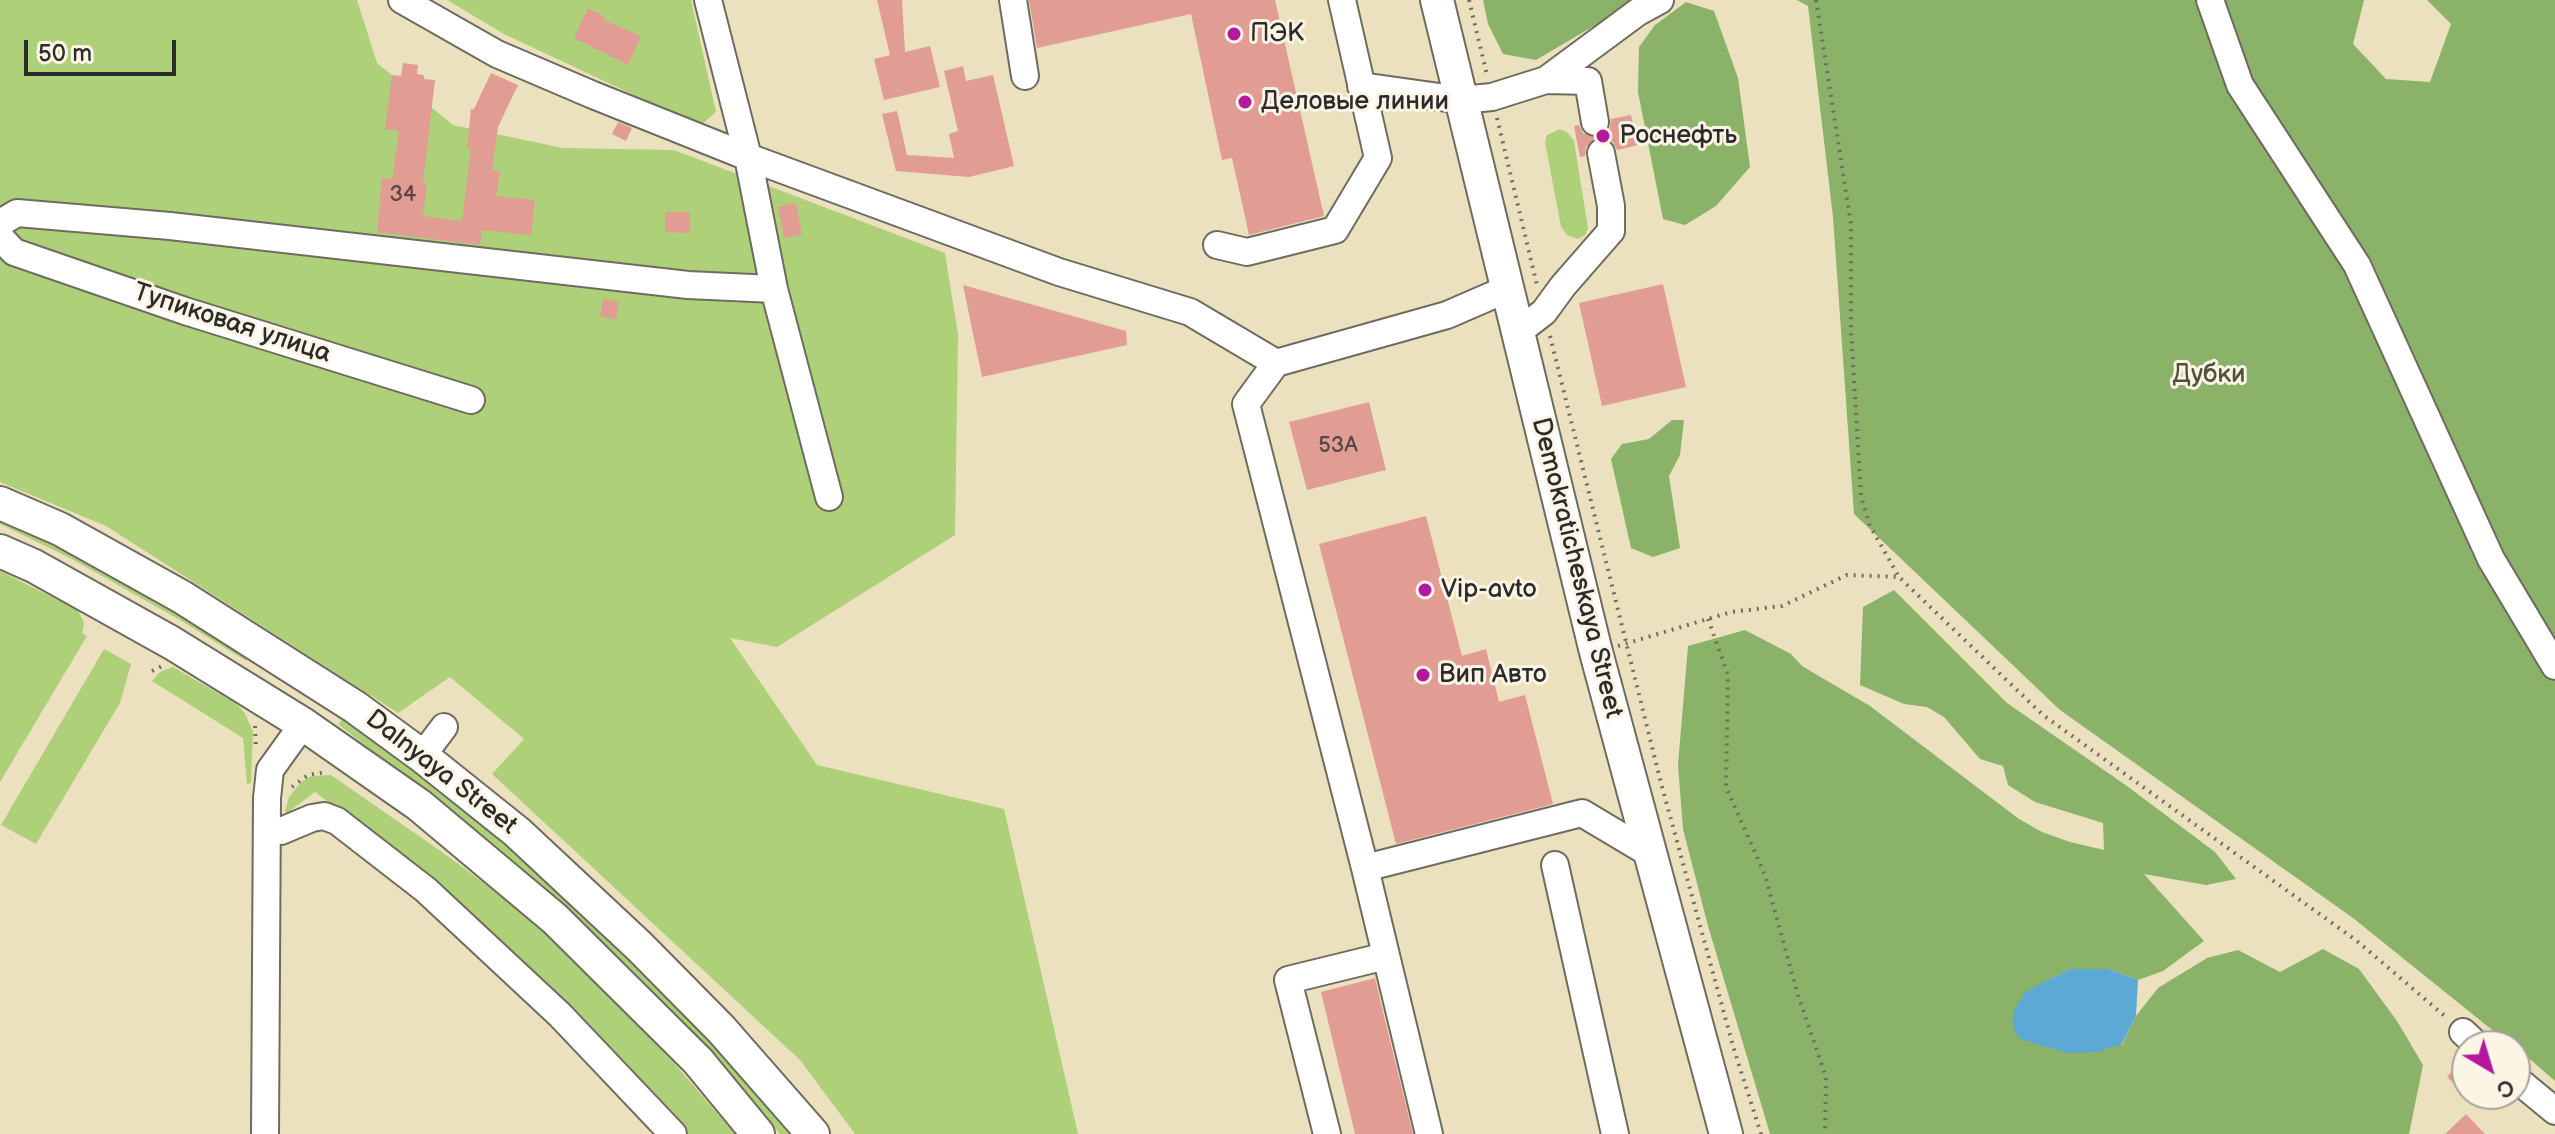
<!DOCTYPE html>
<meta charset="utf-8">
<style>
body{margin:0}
#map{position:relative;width:2555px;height:1134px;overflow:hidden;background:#ece1bf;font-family:"Balsamiq Sans",sans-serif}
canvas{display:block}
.north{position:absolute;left:2451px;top:1030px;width:80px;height:80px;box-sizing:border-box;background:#fcf5e5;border:2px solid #a8a49b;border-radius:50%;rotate:142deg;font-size:22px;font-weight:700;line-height:32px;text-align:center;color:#2b2b2b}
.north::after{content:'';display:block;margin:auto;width:28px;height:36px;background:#b5179e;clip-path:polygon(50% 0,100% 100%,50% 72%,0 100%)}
.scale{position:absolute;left:24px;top:40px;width:152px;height:36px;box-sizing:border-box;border:4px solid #2b2b2b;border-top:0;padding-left:10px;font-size:24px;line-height:28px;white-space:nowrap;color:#2b2b2b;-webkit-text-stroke:6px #fcf5e5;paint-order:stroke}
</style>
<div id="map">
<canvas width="2555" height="1134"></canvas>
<div class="north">С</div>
<div class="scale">50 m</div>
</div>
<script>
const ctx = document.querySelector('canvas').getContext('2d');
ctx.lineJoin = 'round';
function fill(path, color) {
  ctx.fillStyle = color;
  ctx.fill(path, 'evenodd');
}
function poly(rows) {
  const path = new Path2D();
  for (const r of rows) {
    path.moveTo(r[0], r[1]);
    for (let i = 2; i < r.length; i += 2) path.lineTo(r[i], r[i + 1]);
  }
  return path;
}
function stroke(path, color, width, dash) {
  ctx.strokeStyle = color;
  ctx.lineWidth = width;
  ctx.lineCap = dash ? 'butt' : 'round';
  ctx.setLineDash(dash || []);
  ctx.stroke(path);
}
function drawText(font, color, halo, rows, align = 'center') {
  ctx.font = font + ' "Balsamiq Sans",sans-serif';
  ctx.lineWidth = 6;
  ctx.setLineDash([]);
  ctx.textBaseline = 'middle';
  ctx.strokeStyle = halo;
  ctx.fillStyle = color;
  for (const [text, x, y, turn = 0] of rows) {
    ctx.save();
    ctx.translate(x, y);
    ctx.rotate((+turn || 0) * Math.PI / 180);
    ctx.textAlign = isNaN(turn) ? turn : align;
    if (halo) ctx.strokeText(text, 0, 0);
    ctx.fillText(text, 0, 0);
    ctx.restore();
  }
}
const green = poly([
 [0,0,357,0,377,63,453,125,563,148,674,150,945,253,958,334,955,535,777,647,730,638,817,765,1004,809,1078,1134,855,1134,800,1060,492,774,524,739,450,677,398,713,106,526,0,482],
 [447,0,691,0,716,112,700,126,504,34],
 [1560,129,1568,133,1574,141,1588,228,1585,235,1578,239,1567,235,1561,227,1545,142,1547,135],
 [0,513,252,651,246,661,180,620,70,558,0,524],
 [0,571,78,610,84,623,82,633,87,636,0,782],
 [104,649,131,664,120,703,36,844,1,825],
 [173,667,235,703,244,712,253,731,251,783,247,784,243,738,152,681,160,672],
 [347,716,440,788,549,879,652,976,797,1134,780,1134,683,1024,545,891,497,849,338,724],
 [331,775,442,852,541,925,673,1062,735,1134,687,1134,625,1066,377,839,315,792,287,813,285,811,289,797,302,781,312,776]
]);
const forest = poly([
 [1483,0,1638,0,1536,60,1503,54,1488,24],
 [1797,0,2364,0,2353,44,2386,79,2430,82,2451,24,2427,0,2555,0,2555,1081,2515,1046,2512,1046,2353,918,2060,710,1854,514,1833,217,1808,6],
 [1686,2,1714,11,1738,78,1750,167,1716,206,1685,225,1663,219,1638,92,1639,47,1655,25],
 [1672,420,1684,420,1680,455,1669,476,1680,548,1653,557,1631,548,1611,459,1622,444,1649,439],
 [1894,590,2007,703,2127,786,2215,852,2236,879,2206,885,2144,874,2204,941,2163,971,2138,980,2108,969,2070,969,2026,992,2122,1045,2136,1016,2158,988,2207,958,2238,950,2280,972,2323,949,2359,969,2397,1021,2423,1065,2409,1134,1770,1134,1708,926,1683,829,1678,765,1688,646,1745,630,1791,654,1802,666,1870,706,2019,819,2042,832,2070,842,2104,850,2103,823,2035,802,2008,785,2003,766,1980,759,1944,717,1927,707,1904,704,1860,685,1863,607]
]);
const water = poly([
 [2070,969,2108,969,2138,980,2136,1016,2122,1044,2096,1052,2068,1053,2020,1039,2013,1027,2013,1013,2025,992]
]);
const building = poly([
 [877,0,902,0,905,52,930,46,940,87,884,100,874,59,890,55],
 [1029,0,1275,0,1324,216,1249,235,1232,158,1222,160,1191,14,1037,48],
 [588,8,605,17,603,20,641,36,628,65,574,38],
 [403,63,418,65,417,74,424,75,424,79,435,80,423,183,427,184,423,216,462,221,471,148,467,148,471,109,474,109,491,73,518,85,498,127,492,170,500,171,496,196,535,200,531,235,482,230,480,245,377,232,382,178,392,180,399,131,385,129,392,75,401,76],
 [963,66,966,81,993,75,1014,166,969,177,896,171,882,114,897,111,907,155,954,158,949,134,958,131,944,71],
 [1631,115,1638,145,1617,150,1613,142,1599,137,1610,128,1611,119],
 [618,122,632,128,626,141,612,134],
 [1579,125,1583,133,1597,138,1586,147,1585,156,1580,157,1574,126],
 [796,203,802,234,784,238,778,207],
 [665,212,690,212,690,233,665,232],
 [1663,284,1686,387,1602,406,1579,303],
 [963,285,1126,331,1127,345,982,377],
 [603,299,619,302,616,320,600,316],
 [1369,402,1386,470,1307,490,1289,422],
 [1426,516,1462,656,1486,649,1499,702,1525,695,1553,804,1396,844,1319,544],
 [1375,978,1382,1008,1413,1134,1355,1134,1321,992],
 [2457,1065,2467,1074,2467,1096,2447,1077],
 [2466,1114,2485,1134,2445,1134]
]);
const path = poly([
 [1469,0,1487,75],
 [1816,0,1851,224,1851,330,1861,496,1870,526,1899,577],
 [1497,118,1537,285],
 [1550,336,1661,783,1733,1046,1761,1134],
 [1708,619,1728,675,1726,787,1765,875,1797,992,1826,1077,1825,1134],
 [1618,646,1731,612,1782,606,1847,575,1899,577,2043,715,2357,941,2447,1018],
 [152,671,162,666],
 [255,726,256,749],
 [292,787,308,775,326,772]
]);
const minor = poly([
 [402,0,497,54,593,95,748,157,1059,272,1190,312,1276,363],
 [708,0,748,157,774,289,829,497],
 [1013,0,1025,76],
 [2210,0,2240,85,2357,265,2491,559,2555,666],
 [1546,80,1638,12,1660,0],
 [1361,86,1461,100,1492,97,1546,80,1588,81,1595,122],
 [0,223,17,213,170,226,688,285,774,289],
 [0,237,14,252,185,311,471,400],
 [1217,245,1247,252,1335,230,1378,158,1342,0],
 [1507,289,1447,315,1276,363,1246,404,1365,868,1582,813,1649,853],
 [1518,332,1544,312,1563,286,1611,231,1611,206,1601,153],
 [422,756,444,727],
 [267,831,281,831,312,818,324,816,337,821,426,890,560,1015,673,1134],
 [1555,865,1615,1134],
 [1365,868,1429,1134],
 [2463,1032,2478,1046],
 [2515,1078,2555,1111],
 [265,1134,267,798,270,770,303,724],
 [1327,1134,1288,980,1386,956]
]);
const major = poly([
 [1437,0,1596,652,1726,1134],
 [0,503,60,529,182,597,355,707,422,756,517,832,639,946,721,1029,813,1134],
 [0,551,34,566,172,643,303,724,419,805,555,919,698,1061,758,1134]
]);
const markers = [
 [1234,34,8,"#b5179e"],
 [1245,102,8,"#b5179e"],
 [1603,136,8,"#b5179e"],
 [1425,590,8,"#b5179e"],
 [1423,675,8,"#b5179e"]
];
const numberNames = [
 ["34",403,195],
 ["53А",1338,446]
];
const poiNames = [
 ["ПЭК",1250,34],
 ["Деловые линии",1261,102],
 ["Роснефть",1619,136],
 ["Vip-avto",1441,590],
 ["Вип Авто",1439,675]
];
const streetNames = [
 ["Тупиковая улица",232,324,18],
 ["Demokraticheskaya Street",1576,568,76],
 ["Dalnyaya Street",441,773,38]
];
const parkNames = [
 ["Дубки",2209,375]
];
fill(green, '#add079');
fill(forest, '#8ab269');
fill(water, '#5ba9d4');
fill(building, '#e19c93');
stroke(minor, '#6f6b5f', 30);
stroke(major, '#6f6b5f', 36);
stroke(path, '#6f6b5f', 4, [2, 6]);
stroke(minor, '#fff', 26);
stroke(major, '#fff', 32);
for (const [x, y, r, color] of markers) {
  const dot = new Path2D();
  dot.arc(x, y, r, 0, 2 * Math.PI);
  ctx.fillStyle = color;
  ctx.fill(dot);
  stroke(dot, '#fcf5e5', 3);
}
drawText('22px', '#584745', null, numberNames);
drawText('26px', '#2b2b2b', '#fcf5e5', poiNames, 'left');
drawText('26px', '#2b2b2b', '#fcf5e5', streetNames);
drawText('26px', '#4c543e', '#fcf5e5', parkNames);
</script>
